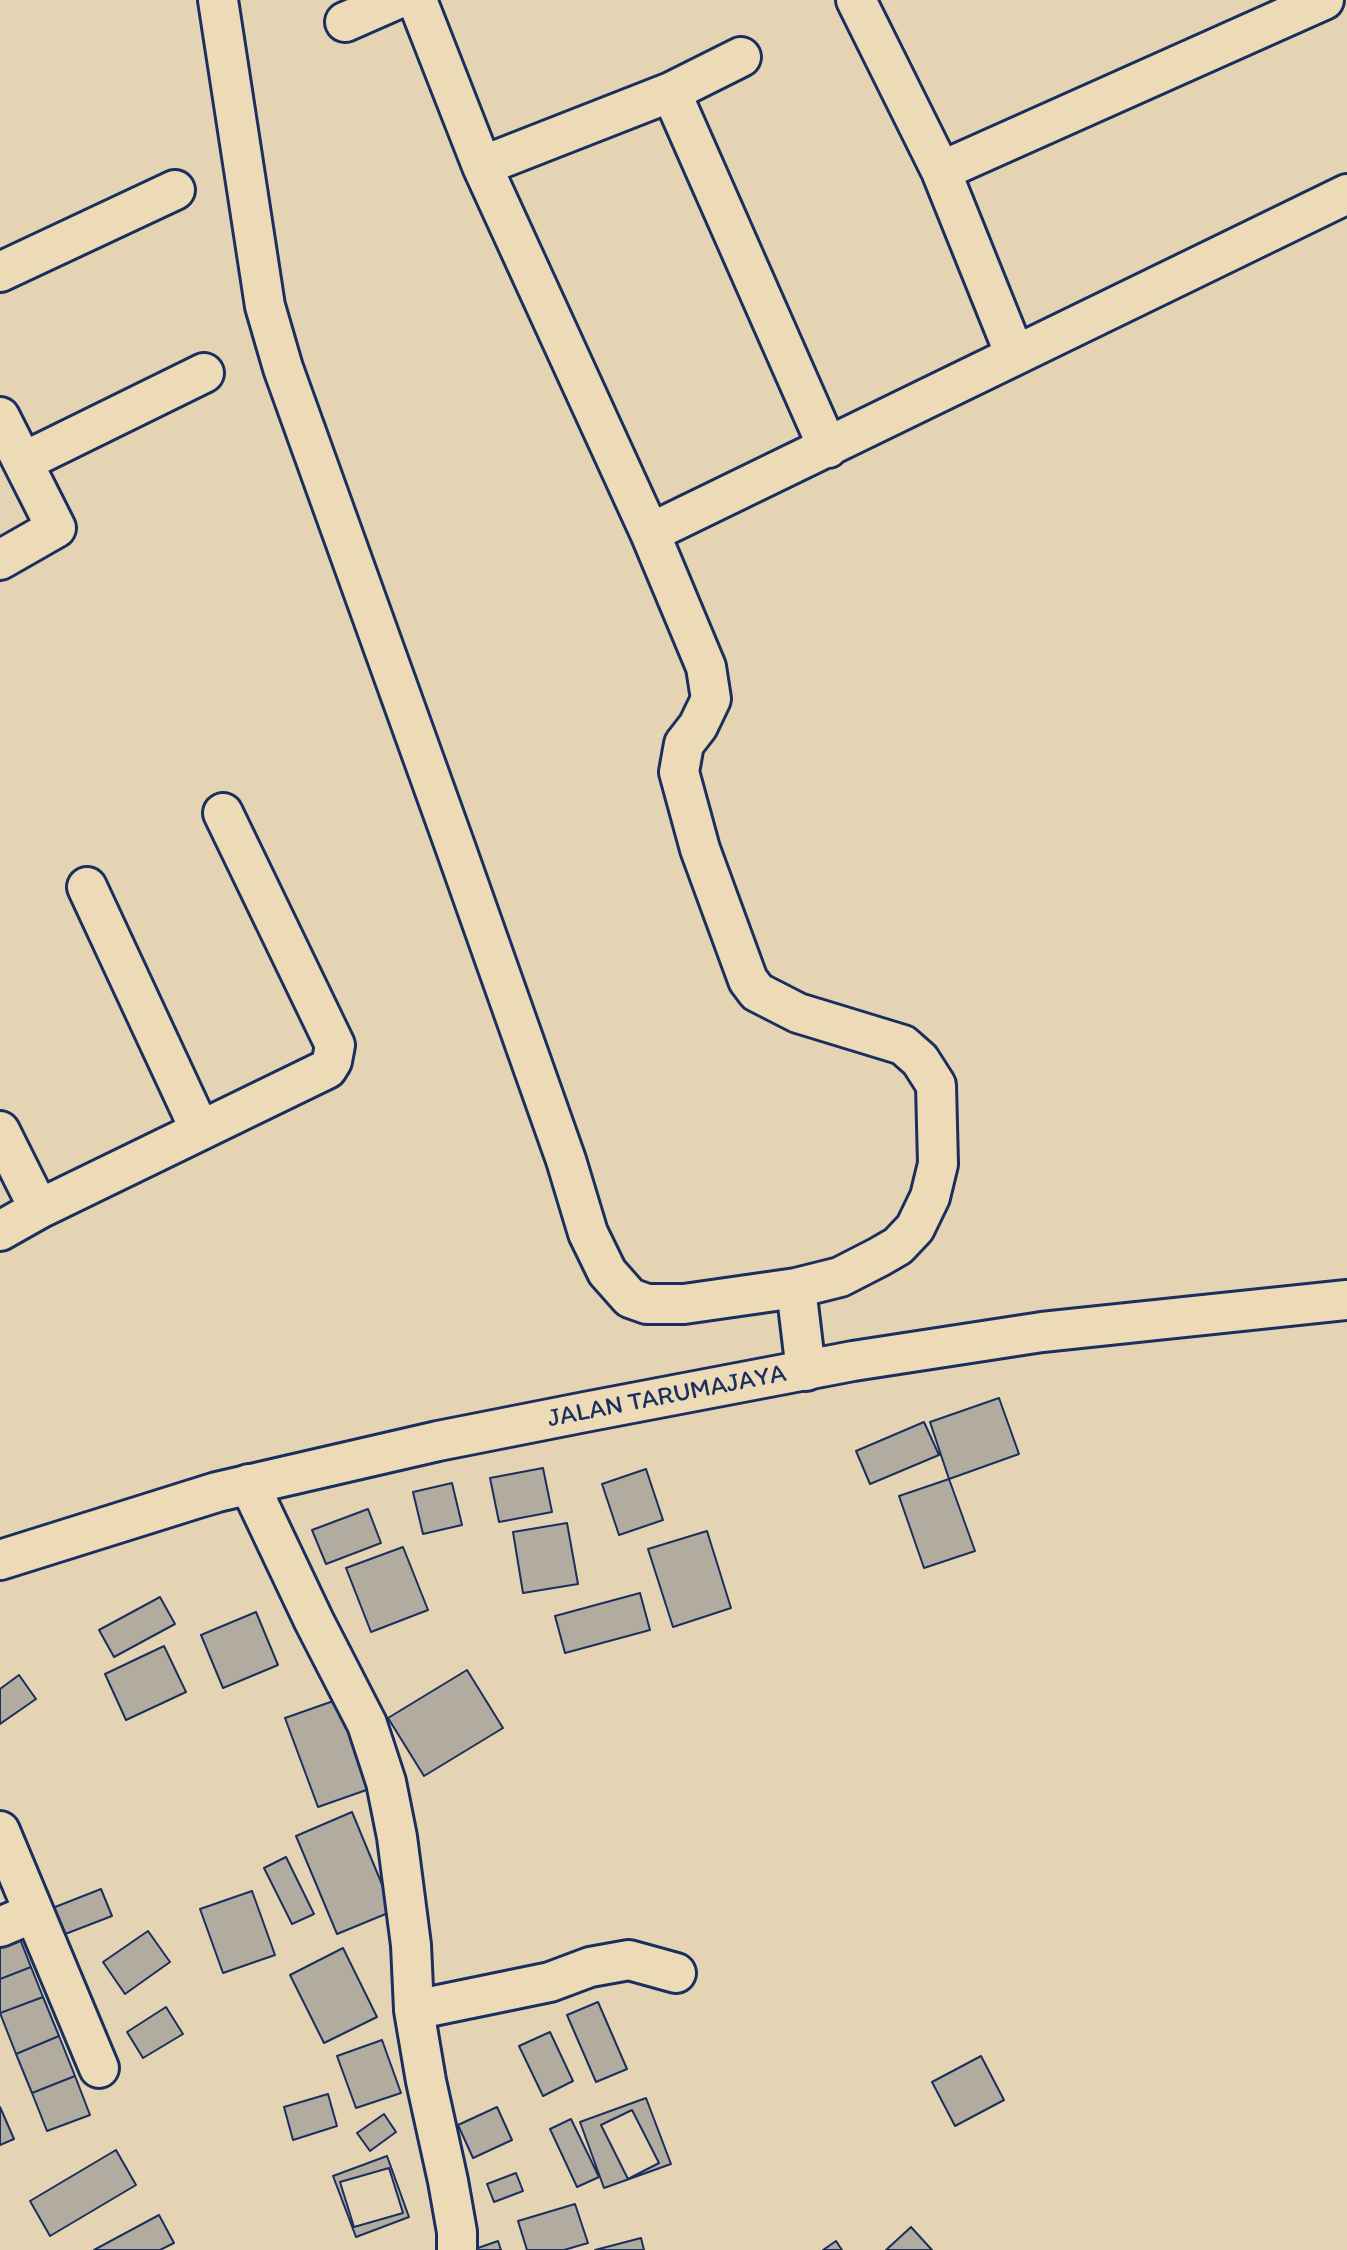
<!DOCTYPE html>
<style>
body{margin:0}
canvas{display:block;background:#e5d4b4}
</style>
<canvas width="1347" height="2250"></canvas>
<script>
const ctx = document.querySelector('canvas').getContext('2d');
ctx.lineJoin = 'round';
function fill(path, color) {
  ctx.fillStyle = color;
  ctx.fill(path, 'evenodd');
}
function poly(rows) {
  const path = new Path2D();
  for (const r of rows) {
    path.moveTo(r[0], r[1]);
    for (let i = 2; i < r.length; i += 2) path.lineTo(r[i], r[i + 1]);
  }
  return path;
}
function stroke(path, color, width, dash) {
  ctx.strokeStyle = color;
  ctx.lineWidth = width;
  ctx.lineCap = dash ? 'butt' : 'round';
  ctx.setLineDash(dash || []);
  ctx.stroke(path);
}
function drawText(font, color, halo, rows, align = 'center') {
  ctx.font = font + ' Itim,sans-serif';
  ctx.lineWidth = 5;
  ctx.setLineDash([]);
  ctx.textBaseline = 'middle';
  ctx.strokeStyle = halo;
  ctx.fillStyle = color;
  for (const [text, x, y, turn = 0] of rows) {
    ctx.save();
    ctx.translate(x, y);
    ctx.rotate((+turn || 0) * Math.PI / 180);
    ctx.textAlign = isNaN(turn) ? turn : align;
    if (halo) ctx.strokeText(text, 0, 0);
    ctx.fillText(text, 0, 0);
    ctx.restore();
  }
}
const building = poly([
 [999,1398,1019,1454,949,1479,930,1422,999,1398],
 [924,1422,939,1455,870,1484,856,1451,924,1422],
 [543,1468,552,1512,499,1522,490,1478,543,1468],
 [646,1469,663,1520,619,1535,602,1484,646,1469],
 [949,1479,975,1551,924,1568,899,1496,949,1479],
 [452,1483,462,1525,423,1534,413,1492,452,1483],
 [368,1509,381,1543,326,1564,312,1530,368,1509],
 [567,1523,578,1584,523,1593,513,1532,567,1523],
 [707,1531,731,1608,673,1627,648,1549,707,1531],
 [403,1547,428,1610,371,1632,346,1568,403,1547],
 [640,1593,650,1630,565,1653,555,1616,640,1593],
 [160,1597,175,1624,114,1657,99,1630,160,1597],
 [256,1612,278,1665,223,1688,201,1635,256,1612],
 [164,1646,186,1692,126,1720,105,1674,164,1646],
 [467,1670,503,1728,424,1776,388,1718,467,1670],
 [19,1675,36,1699,0,1724,0,1689,19,1675],
 [339,1699,372,1788,318,1807,285,1718,339,1699],
 [352,1812,393,1911,337,1934,296,1836,352,1812],
 [286,1857,314,1914,292,1924,264,1868,286,1857],
 [101,1889,112,1916,60,1936,50,1909,101,1889],
 [252,1891,275,1955,223,1973,200,1909,252,1891],
 [16,1929,31,1967,0,1979,0,1935,16,1929],
 [148,1931,170,1962,125,1994,103,1962,148,1931],
 [343,1948,377,2017,324,2043,290,1975,343,1948],
 [31,1967,43,1997,0,2013,0,1979,31,1967],
 [43,1997,59,2036,16,2054,0,2013,43,1997],
 [598,2002,627,2069,596,2082,567,2015,598,2002],
 [166,2007,183,2034,143,2058,127,2032,166,2007],
 [550,2032,573,2081,543,2096,519,2046,550,2032],
 [59,2036,75,2076,32,2093,16,2054,59,2036],
 [382,2040,401,2093,356,2108,337,2056,382,2040],
 [981,2056,1004,2100,955,2126,932,2082,981,2056],
 [75,2076,90,2115,47,2131,32,2093,75,2076],
 [328,2094,337,2126,293,2140,284,2107,328,2094],
 [646,2098,671,2164,604,2188,580,2122,646,2098],
 [0,2107,14,2139,0,2145,0,2107],
 [497,2107,512,2140,473,2158,458,2125,497,2107],
 [632,2110,659,2163,628,2179,601,2125,632,2110],
 [384,2114,396,2132,370,2151,357,2133,384,2114],
 [571,2119,599,2177,577,2187,550,2129,571,2119],
 [116,2150,136,2185,50,2236,30,2201,116,2150],
 [387,2156,409,2217,356,2237,333,2176,387,2156],
 [389,2168,403,2213,354,2227,340,2182,389,2168],
 [516,2173,523,2191,494,2202,487,2184,516,2173],
 [575,2204,588,2243,564,2250,527,2250,518,2221,575,2204],
 [159,2215,174,2243,160,2250,94,2250,159,2215],
 [911,2227,932,2250,886,2250,911,2227],
 [641,2238,644,2250,595,2250,641,2238],
 [498,2241,501,2250,475,2250,475,2249,498,2241],
 [836,2241,842,2250,823,2250,836,2241]
]);
const street = poly([
 [218,0,265,306,283,368,456,849,566,1160,588,1233,607,1272,630,1298,647,1304,684,1304,796,1288],
 [417,0,482,166,650,533,706,667,711,699,698,726,684,744,679,772,700,849,748,980,757,992,798,1013,903,1045,920,1060,936,1085,938,1164,930,1197,915,1228,898,1246,879,1257,840,1277,796,1288,806,1371],
 [856,0,941,171,1015,355],
 [345,22,395,0],
 [671,92,828,448],
 [482,166,671,92,741,57],
 [941,171,1324,0],
 [0,272,175,190],
 [0,417,56,528,0,560],
 [23,462,204,373],
 [650,533,1347,194],
 [87,887,200,1130],
 [0,1131,39,1209],
 [0,1231,39,1209,327,1069,332,1061,335,1045,223,813],
 [249,1484,314,1621,367,1724,386,1782,397,1837,411,1945,414,2010,426,2081,448,2181,457,2232,457,2250],
 [0,1831,99,2068],
 [0,1927,33,1913],
 [414,2010,550,1982,590,1967,629,1960,676,1973]
]);
const secondary = poly([
 [0,1560,217,1492,438,1441,585,1412,853,1361,1042,1332,1347,1300]
]);
const streetNames = [
 ["JALAN TARUMAJAYA",667,1397,-11]
];
fill(building, '#b2ab9f');
stroke(building, '#1b2f5e', 2);
stroke(street, '#1b2f5e', 44);
stroke(secondary, '#1b2f5e', 44);
stroke(street, '#eddbb8', 38);
stroke(secondary, '#eddbb8', 38);
drawText('26px', '#1b2f5e', '#eddbb8', streetNames);
</script>
